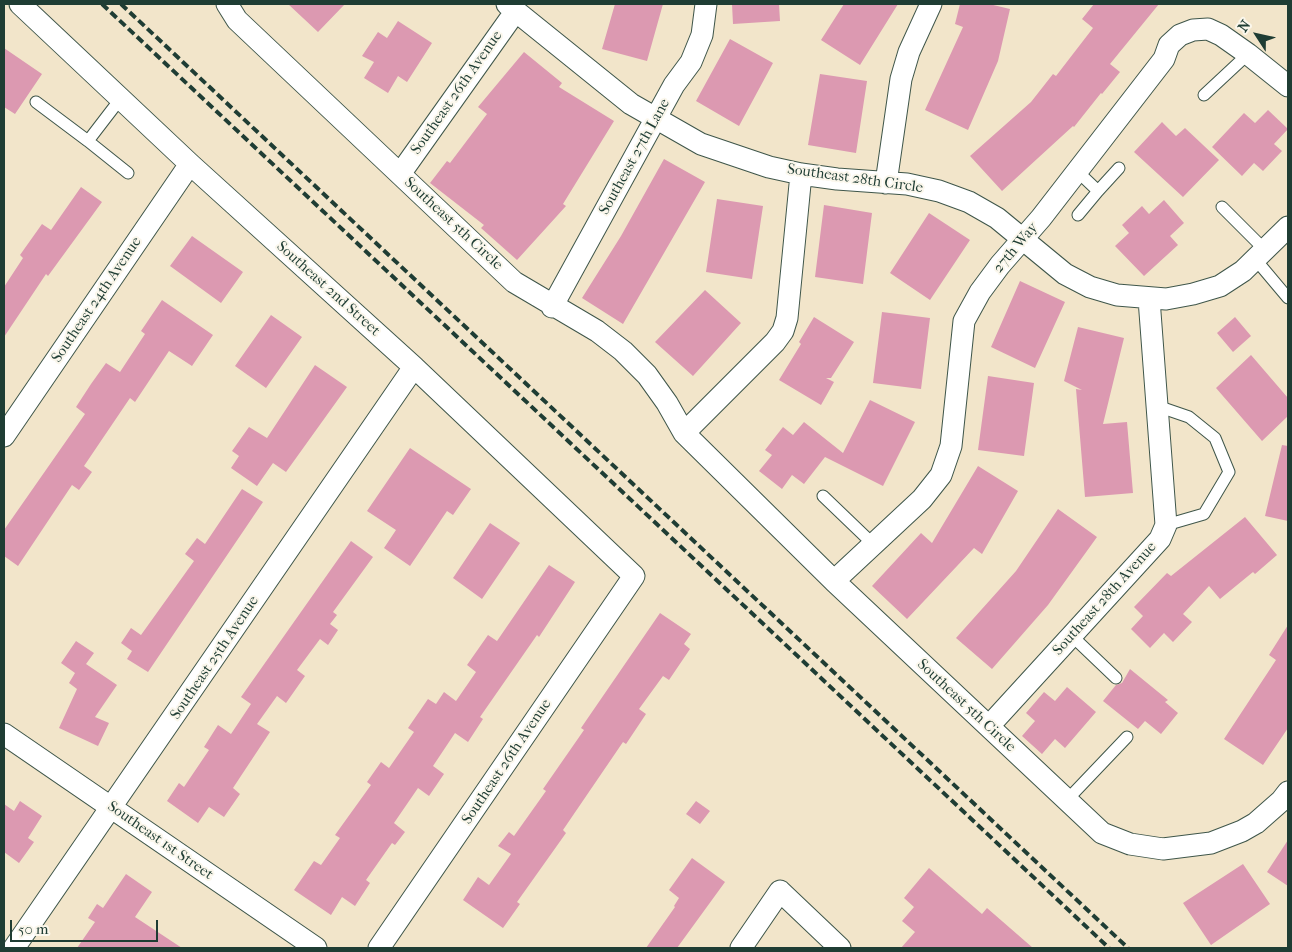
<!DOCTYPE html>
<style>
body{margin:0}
#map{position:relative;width:1292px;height:952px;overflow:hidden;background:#f2e5ca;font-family:"IM FELL French Canon",serif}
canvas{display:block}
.frame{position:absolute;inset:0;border:5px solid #1f3d34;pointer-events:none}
.north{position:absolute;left:1232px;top:10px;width:50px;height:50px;-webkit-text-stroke:4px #fbf7ec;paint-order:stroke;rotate:305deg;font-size:14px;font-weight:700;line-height:20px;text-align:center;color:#1f3d34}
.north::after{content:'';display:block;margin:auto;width:18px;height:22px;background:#1f3d34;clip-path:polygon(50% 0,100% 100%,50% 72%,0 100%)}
.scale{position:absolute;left:10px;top:920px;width:148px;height:22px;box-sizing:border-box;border:2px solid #1f3d34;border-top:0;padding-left:6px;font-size:15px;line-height:18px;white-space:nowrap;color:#1f3d34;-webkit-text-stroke:4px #fbf7ec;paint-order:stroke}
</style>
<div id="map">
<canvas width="1292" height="952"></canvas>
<div class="frame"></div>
<div class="north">N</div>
<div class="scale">50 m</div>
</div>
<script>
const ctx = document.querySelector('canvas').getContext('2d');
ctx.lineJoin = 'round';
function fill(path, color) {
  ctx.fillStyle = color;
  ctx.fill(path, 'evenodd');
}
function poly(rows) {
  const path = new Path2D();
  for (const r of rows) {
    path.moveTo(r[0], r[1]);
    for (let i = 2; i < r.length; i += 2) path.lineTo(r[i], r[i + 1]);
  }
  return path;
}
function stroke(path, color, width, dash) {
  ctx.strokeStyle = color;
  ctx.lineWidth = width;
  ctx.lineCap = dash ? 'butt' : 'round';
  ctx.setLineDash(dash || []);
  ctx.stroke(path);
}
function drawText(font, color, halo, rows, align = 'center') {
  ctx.font = font + ' "IM FELL French Canon",serif';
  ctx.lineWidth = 4;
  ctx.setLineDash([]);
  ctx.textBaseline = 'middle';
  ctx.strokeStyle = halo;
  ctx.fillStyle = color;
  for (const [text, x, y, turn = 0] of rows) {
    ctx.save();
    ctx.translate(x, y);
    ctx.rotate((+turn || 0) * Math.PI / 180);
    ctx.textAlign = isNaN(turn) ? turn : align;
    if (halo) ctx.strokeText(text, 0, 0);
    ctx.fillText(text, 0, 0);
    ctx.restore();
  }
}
const building = poly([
 [288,4,345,4,318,32],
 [615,4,663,4,647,61,602,49],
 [732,4,779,4,780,21,733,24],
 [844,4,898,4,860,65,821,40],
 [960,4,989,4,1010,9,998,61,968,130,925,110,963,27,955,24],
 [1094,4,1159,4,1110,64,1120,72,1102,94,1101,93,1074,127,1073,126,1002,191,970,156,1031,102,1053,74,1056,76,1093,28,1082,19],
 [398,21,432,43,407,82,398,76,388,93,364,78,374,62,362,56,378,32,387,38],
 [730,39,773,63,739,126,696,101],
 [4,48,42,74,15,114,4,107],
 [524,52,562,83,559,87,614,121,563,204,566,206,517,260,481,228,484,225,430,183,447,161,450,163,487,114,478,107],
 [820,74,867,81,856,153,808,145],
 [1268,110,1288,129,1274,144,1282,151,1263,171,1254,163,1242,176,1212,147,1244,113,1255,123],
 [1162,122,1176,136,1185,128,1219,160,1183,197,1134,152],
 [664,159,705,182,623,324,582,298,621,236],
 [81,187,102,202,48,276,46,274,4,337,4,287,23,258,20,255,42,224,51,230],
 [717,199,763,206,752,279,706,272],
 [1164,200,1184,223,1170,236,1178,245,1144,276,1115,246,1129,233,1122,225,1142,206,1149,214],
 [824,205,872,213,863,284,815,277],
 [929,213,970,240,930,300,890,273],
 [192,236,243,272,221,303,170,266],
 [1020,281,1065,302,1035,368,991,347],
 [705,290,741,323,693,376,655,342],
 [162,300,213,335,192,366,169,351,135,402,130,398,84,466,92,472,79,490,72,485,18,566,4,556,4,530,85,414,76,407,91,384,106,363,120,372,145,334,141,331],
 [882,312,930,318,921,389,873,383],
 [271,315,302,337,266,388,235,366],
 [814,317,854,342,831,378,826,378,834,382,821,405,779,380,801,344,799,342],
 [1235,317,1251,336,1233,352,1217,333],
 [1078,327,1124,338,1103,424,1127,422,1133,493,1085,497,1076,389,1082,390,1064,381],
 [1251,355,1288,398,1288,416,1262,441,1216,388],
 [315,365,347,387,286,472,273,463,257,486,231,468,239,456,232,451,249,427,267,438],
 [988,376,1034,383,1024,456,978,450],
 [870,400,915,422,883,486,825,457,804,484,792,475,782,489,759,471,772,455,765,450,783,427,793,435,804,422,843,453],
 [1282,445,1288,446,1288,521,1265,516],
 [410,448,471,489,453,515,447,511,410,566,384,548,396,530,367,511],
 [978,466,1018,491,982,554,974,548,907,619,872,586,921,533,932,543],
 [242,489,263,502,148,672,127,659,132,651,121,643,131,628,141,635,194,561,185,554,197,538,205,544],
 [1058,509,1097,537,1048,605,992,669,956,638,1016,571],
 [1245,517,1277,555,1255,574,1253,572,1220,599,1209,586,1183,614,1192,622,1173,642,1164,633,1150,648,1131,629,1143,616,1134,607,1167,573,1171,576],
 [490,523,520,543,482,599,453,578],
 [351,541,373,557,333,612,337,615,330,624,338,630,328,645,320,639,297,670,305,676,286,703,277,696,257,724,270,732,233,788,240,794,224,817,209,807,198,823,167,801,179,783,184,787,209,750,204,747,218,725,231,734,251,704,241,697],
 [549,565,575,582,539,637,537,635,480,717,483,719,468,742,455,733,433,766,444,774,429,796,418,788,394,823,405,832,395,845,392,843,366,880,370,883,355,906,342,897,331,915,294,890,314,861,321,865,340,838,335,835,371,785,367,782,381,762,389,768,414,732,408,728,428,699,436,704,444,692,456,701,476,672,467,665,488,635,497,641],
 [660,613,691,634,684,644,690,649,669,680,663,676,639,709,646,714,626,744,623,742,563,830,566,833,517,902,520,904,503,928,463,900,478,877,489,885,511,854,498,846,509,832,514,836,546,791,543,789,584,730,581,728],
 [1288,625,1288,728,1263,765,1224,739,1276,660,1269,655],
 [76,641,94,653,86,664,117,685,95,717,109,723,98,746,59,728,77,689,69,683,75,673,61,663],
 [1130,669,1168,700,1165,702,1178,713,1161,734,1145,721,1138,729,1103,701,1116,685,1122,683],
 [1067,687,1096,712,1065,748,1055,739,1042,754,1022,736,1035,721,1026,713,1044,692,1055,701],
 [20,801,42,816,28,838,34,842,19,863,4,852,4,804,14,811],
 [696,801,710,811,700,824,686,814],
 [1288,840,1288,886,1267,872],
 [692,858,725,882,677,948,646,948,675,907,674,906,679,898,669,890],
 [1243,864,1270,904,1211,945,1183,903],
 [929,868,982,914,987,908,1033,948,901,948,915,932,902,921,914,907,904,898],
 [126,874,152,892,135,917,182,948,77,948,95,922,88,918,97,904,103,908]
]);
const lane = poly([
 [1204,95,1248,54],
 [36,102,88,141,121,98],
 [88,141,128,173],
 [1077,171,1098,191,1078,215],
 [1098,191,1119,168],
 [1222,207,1266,251],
 [1256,260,1288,298],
 [1157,406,1189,417,1215,438,1229,472,1204,514,1166,525],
 [823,496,873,544],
 [1072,636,1116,678],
 [1067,800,1127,737]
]);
const street = poly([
 [20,4,190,164,414,367,634,576,379,948],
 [227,4,237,20,514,282,597,331,623,351,647,375,667,403,684,433,834,581,1102,833,1130,844,1163,849,1211,843,1242,831,1256,823,1281,801,1288,792],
 [507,4,631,104,701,144,769,167,801,174,837,179,907,184,939,191,969,202,997,218,1065,274,1090,287,1117,295,1166,299,1193,294,1220,286,1243,271,1288,227],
 [400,174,515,12],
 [886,183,901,79,909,52,931,4],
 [552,307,674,85,691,62,702,35,706,4],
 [684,433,775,342,783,331,787,318,801,174],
 [4,436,190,164],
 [834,581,922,499,941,475,951,446,964,321,980,292,1000,265,1041,218,1164,59,1169,45,1180,35,1193,30,1208,29,1221,35,1248,54,1288,86],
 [989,726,1160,539,1166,525,1149,299],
 [4,734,316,948],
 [14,948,414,367],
 [741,948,780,891,840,948]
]);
const rail = poly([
 [102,4,1109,948],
 [121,4,1128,948]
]);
const streetNames = [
 ["Southeast 26th Avenue",457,93,-55],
 ["Southeast 27th Lane",635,157,-61],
 ["Southeast 28th Circle",855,179,8],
 ["Southeast 5th Circle",453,224,43],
 ["27th Way",1016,248,-50],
 ["Southeast 2nd Street",328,289,42],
 ["Southeast 24th Avenue",97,300,-56],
 ["Southeast 28th Avenue",1105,599,-48],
 ["Southeast 25th Avenue",215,658,-56],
 ["Southeast 5th Circle",966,706,43],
 ["Southeast 26th Avenue",507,762,-56],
 ["Southeast 1st Street",160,841,35]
];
fill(building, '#dc99b1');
stroke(lane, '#3f564a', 13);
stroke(street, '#3f564a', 23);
stroke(lane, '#fff', 11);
stroke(street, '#fff', 21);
stroke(rail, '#1f3d34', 4, [8, 4]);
drawText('15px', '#1f3d34', '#fbf7ec', streetNames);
</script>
